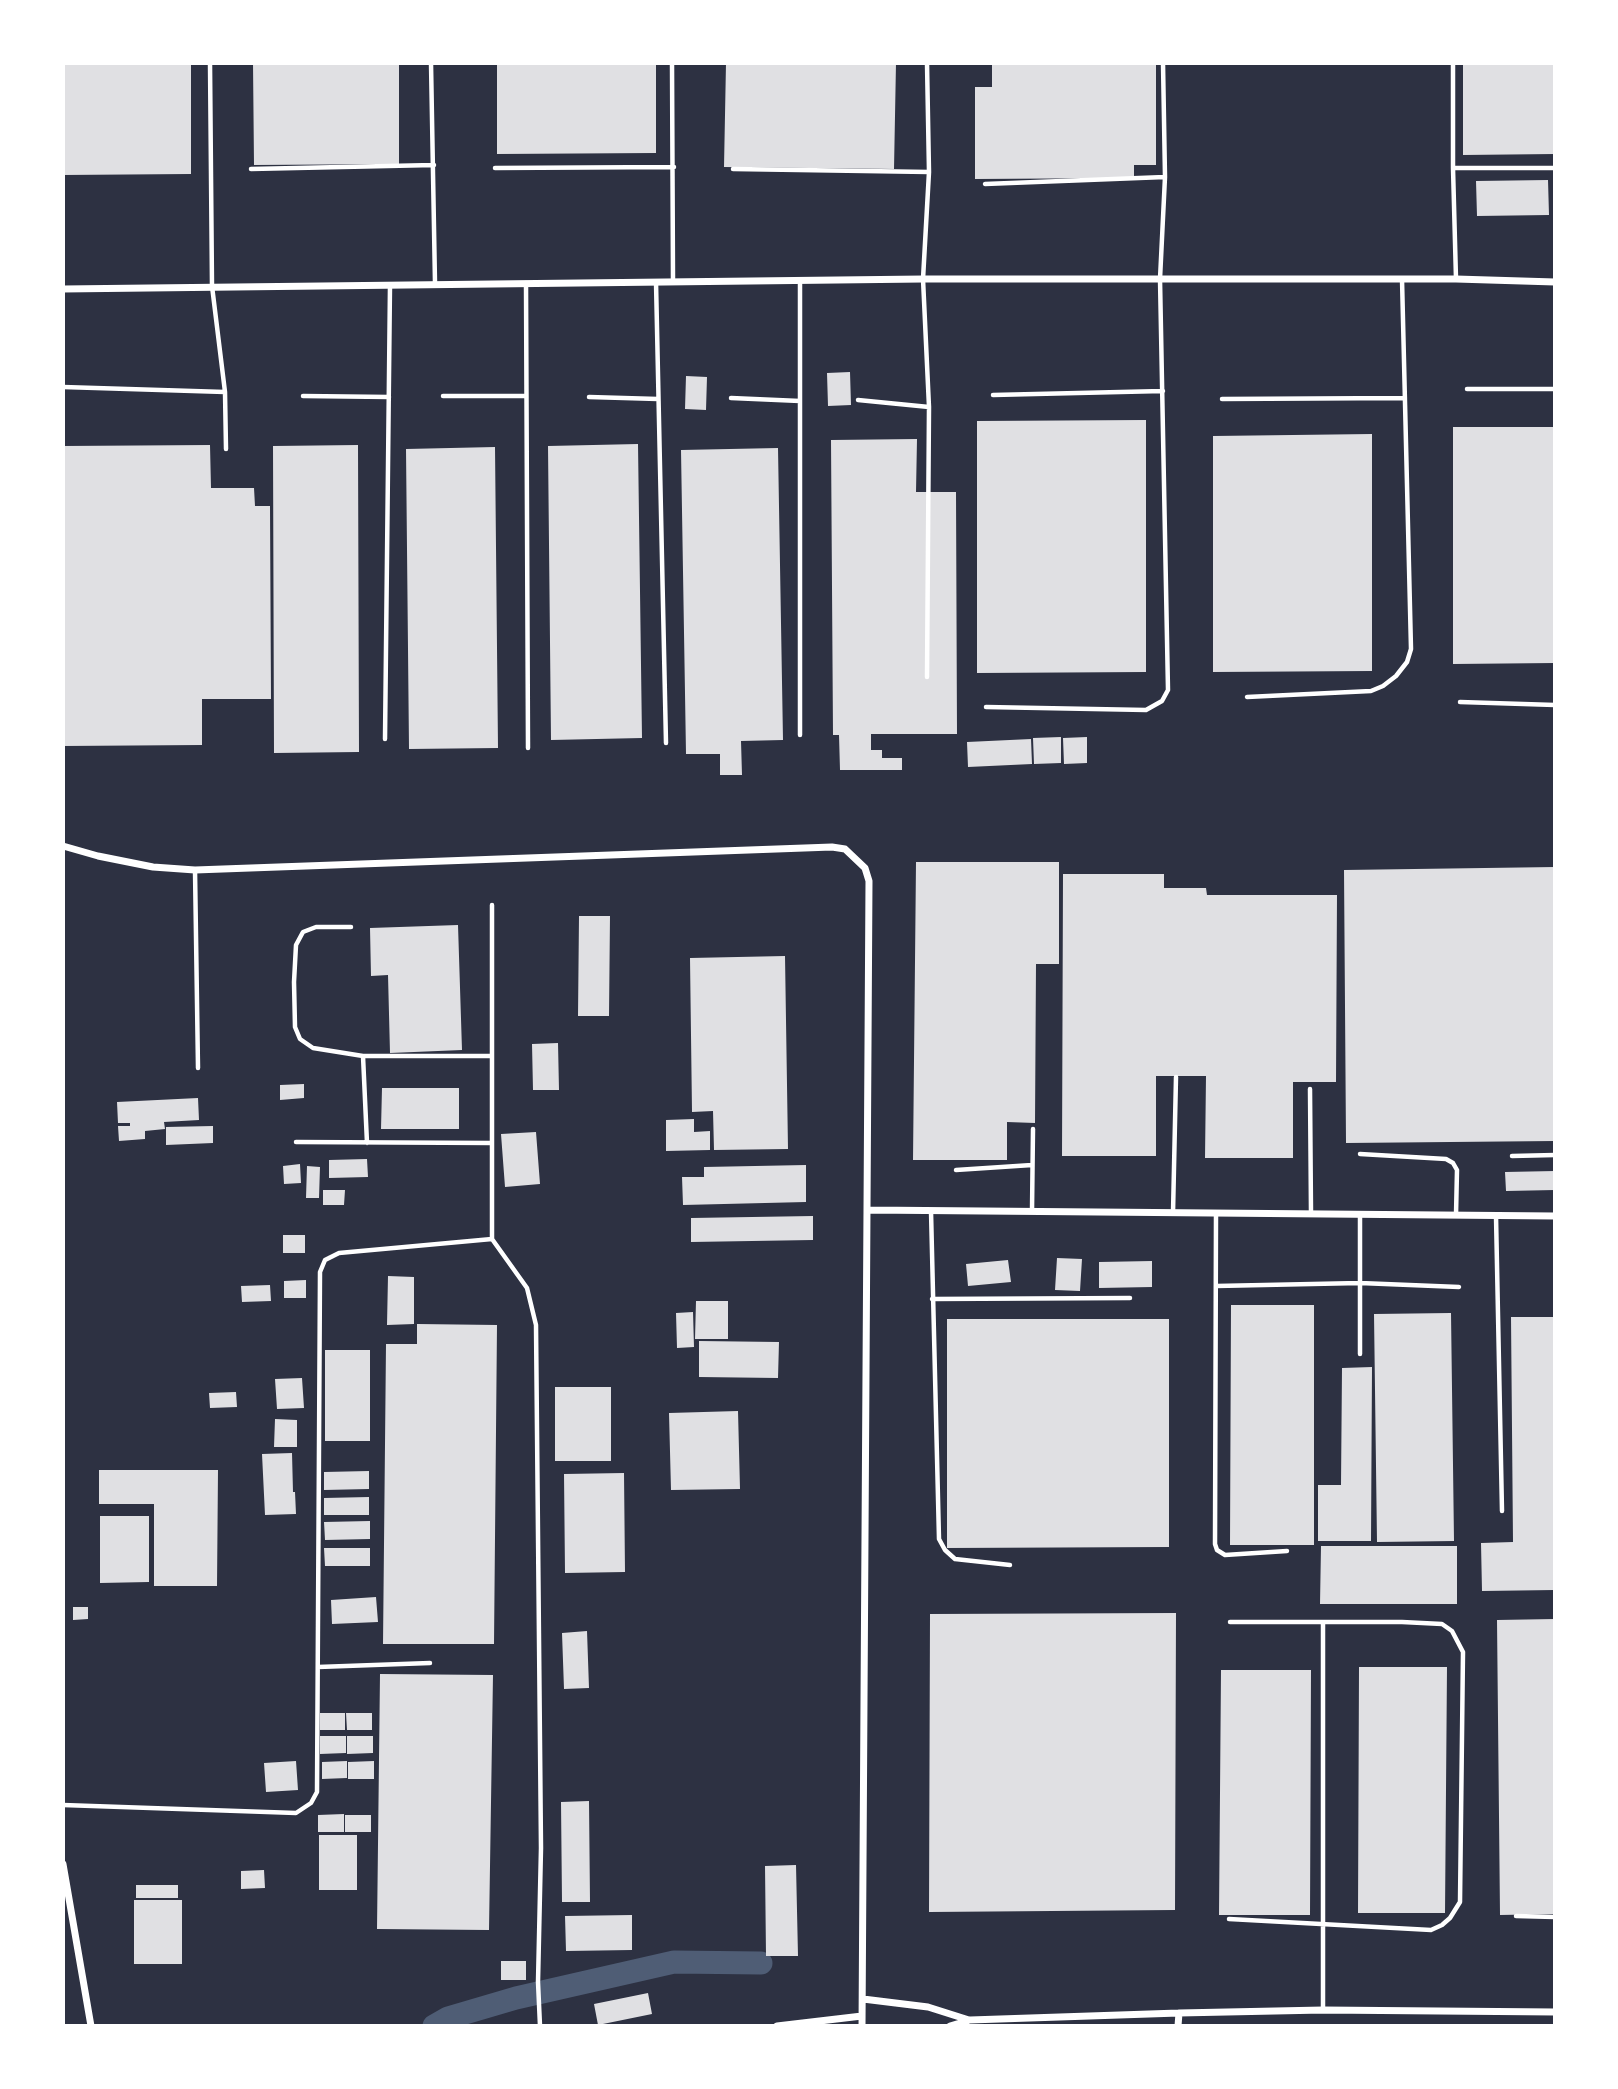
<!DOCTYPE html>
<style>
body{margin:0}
#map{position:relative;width:1618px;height:2089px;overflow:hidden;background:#2d3142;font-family:Overpass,sans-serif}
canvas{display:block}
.frame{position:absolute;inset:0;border:65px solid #fff;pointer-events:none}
</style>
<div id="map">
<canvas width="1618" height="2089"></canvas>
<div class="frame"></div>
</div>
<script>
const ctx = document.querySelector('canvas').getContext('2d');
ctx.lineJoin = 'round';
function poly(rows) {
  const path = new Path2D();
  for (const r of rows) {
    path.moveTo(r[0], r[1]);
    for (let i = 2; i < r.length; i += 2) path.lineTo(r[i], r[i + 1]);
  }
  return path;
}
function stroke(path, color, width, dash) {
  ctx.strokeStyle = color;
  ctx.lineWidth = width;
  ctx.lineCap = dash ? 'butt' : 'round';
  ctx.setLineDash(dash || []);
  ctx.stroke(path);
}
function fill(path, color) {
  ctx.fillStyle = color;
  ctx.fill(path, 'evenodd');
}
const canal = poly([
 [434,2026,448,2018,516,1998,674,1962,761,1963]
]);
const building = poly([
 [63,63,191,63,191,174,63,175],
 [253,63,399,63,399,164,254,165],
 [497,63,656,63,656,153,497,154],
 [726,63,896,63,894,169,724,167],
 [992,63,1156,63,1156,165,1134,165,1134,178,975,179,975,87,992,87],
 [1463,63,1555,63,1555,154,1463,155],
 [1548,180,1549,215,1477,216,1476,181],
 [850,372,851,405,828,406,827,373],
 [686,376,707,377,706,410,685,409],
 [1146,420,1146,672,977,673,977,421],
 [1453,427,1555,427,1555,663,1453,664],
 [1372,434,1372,671,1213,672,1213,436],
 [917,439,916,492,956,492,957,734,871,734,871,750,882,750,882,758,902,758,902,770,840,770,839,735,833,735,831,440],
 [638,444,642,738,551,740,548,446],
 [210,445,211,488,254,488,255,506,270,506,271,699,202,699,202,745,63,746,63,446],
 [358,445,359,752,274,753,273,446],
 [495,447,498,748,409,749,406,449],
 [778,448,783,740,741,741,742,775,720,775,720,754,686,754,681,450],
 [1061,737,1061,763,1034,764,1033,738],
 [1087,737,1087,763,1064,764,1063,738],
 [1031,739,1032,764,968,767,967,742],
 [916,862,1059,862,1059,964,1036,964,1035,1123,1007,1122,1007,1160,913,1160],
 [1555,867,1555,1141,1346,1143,1344,870],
 [1063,874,1164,874,1164,888,1206,888,1207,895,1337,895,1336,1082,1293,1082,1293,1158,1205,1158,1206,1076,1156,1076,1156,1156,1062,1156],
 [579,916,610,916,609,1016,578,1016],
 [458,925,462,1050,390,1053,388,975,371,976,370,928],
 [785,956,788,1149,714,1150,713,1111,692,1112,690,958],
 [558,1043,559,1090,533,1090,532,1044],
 [304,1084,304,1098,280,1100,280,1085],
 [382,1088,459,1088,459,1129,381,1129],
 [198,1098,199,1120,164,1122,165,1129,145,1131,145,1139,119,1141,118,1126,130,1126,130,1123,118,1123,117,1102],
 [694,1119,694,1132,710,1131,710,1150,666,1151,666,1120],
 [213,1126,213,1143,166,1145,166,1127],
 [536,1132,540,1184,505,1187,501,1134],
 [367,1159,368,1177,329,1178,329,1160],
 [300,1164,301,1183,284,1184,283,1166],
 [806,1165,806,1202,683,1205,682,1177,704,1177,704,1167],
 [307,1166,320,1167,319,1198,306,1198],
 [1555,1171,1555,1190,1506,1191,1505,1172],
 [323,1190,345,1190,344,1205,323,1205],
 [813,1216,813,1240,691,1242,691,1218],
 [283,1235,305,1235,305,1253,283,1253],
 [1057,1258,1082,1259,1080,1291,1055,1290],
 [1008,1260,1011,1282,968,1286,966,1264],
 [1152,1261,1152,1287,1099,1288,1099,1262],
 [388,1276,414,1277,414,1324,387,1325],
 [306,1280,306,1298,284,1298,284,1281],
 [270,1285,271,1301,242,1302,241,1286],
 [696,1301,728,1301,728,1339,695,1339],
 [1231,1305,1314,1305,1314,1545,1230,1545],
 [693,1312,694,1347,677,1348,676,1313],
 [1451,1313,1454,1541,1377,1542,1374,1314],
 [1511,1317,1555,1317,1555,1590,1482,1591,1481,1543,1513,1542],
 [947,1319,1169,1319,1169,1547,947,1548],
 [417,1324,497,1325,494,1644,383,1644,386,1344,417,1344],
 [699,1341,779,1342,778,1378,699,1377],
 [325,1350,370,1350,370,1441,325,1441],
 [1372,1367,1371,1541,1318,1541,1318,1485,1341,1485,1342,1368],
 [302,1378,304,1408,277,1409,275,1379],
 [555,1387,611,1387,611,1461,555,1461],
 [236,1392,237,1407,210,1408,209,1393],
 [738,1411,740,1489,671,1490,669,1413],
 [275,1419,297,1420,297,1447,274,1447],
 [292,1453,293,1492,295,1492,296,1514,265,1515,262,1454],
 [99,1470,218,1470,217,1586,154,1586,154,1504,99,1504],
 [369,1471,369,1489,324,1490,324,1472],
 [624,1473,625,1572,565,1573,564,1474],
 [369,1497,369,1515,324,1515,324,1498],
 [100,1516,149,1516,149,1582,100,1583],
 [370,1521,370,1539,325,1540,324,1522],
 [1321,1546,1457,1546,1457,1604,1320,1604],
 [324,1548,370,1548,370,1566,325,1566],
 [376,1597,378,1622,332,1624,331,1600],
 [73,1607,88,1607,88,1619,73,1620],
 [1176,1613,1175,1910,929,1912,930,1614],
 [1555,1619,1555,1914,1500,1915,1497,1620],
 [587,1631,589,1688,564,1689,562,1633],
 [1359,1667,1447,1667,1445,1913,1358,1913],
 [1221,1670,1311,1670,1310,1915,1219,1915],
 [380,1674,493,1675,489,1930,377,1929],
 [320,1713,345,1713,345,1730,320,1730],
 [346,1713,372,1713,372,1730,347,1730],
 [320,1736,346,1736,346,1753,320,1754],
 [347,1736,373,1736,373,1753,347,1754],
 [296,1761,298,1790,266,1792,264,1763],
 [347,1761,347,1778,322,1779,322,1762],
 [374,1761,374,1779,348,1779,348,1762],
 [589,1801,590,1902,562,1902,561,1802],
 [344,1814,344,1832,318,1832,318,1815],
 [345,1815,371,1815,371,1832,345,1832],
 [319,1835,357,1835,357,1890,319,1890],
 [796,1865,798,1956,766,1956,765,1866],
 [264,1870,265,1888,241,1889,241,1871],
 [136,1885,178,1885,178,1898,136,1898],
 [134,1900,182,1900,182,1964,134,1964],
 [632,1915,632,1950,566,1951,565,1916],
 [501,1961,526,1961,526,1980,501,1980],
 [648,1993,652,2014,598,2025,594,2004]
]);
const service = poly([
 [210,63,212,286,225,392,226,449],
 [431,63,435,283],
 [672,63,673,281],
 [927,63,929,172,923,279,929,407,927,677],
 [1453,63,1453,168,1456,279],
 [495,168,674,167],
 [1453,168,1555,168],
 [251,169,434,165],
 [733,169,929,172],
 [985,184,1165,177],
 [656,282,666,743],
 [526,283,528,748],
 [63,387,225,392],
 [1467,389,1555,389],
 [993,395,1163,391],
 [303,396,389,397],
 [443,396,526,396],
 [589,397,658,399],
 [731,398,800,401],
 [1222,399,1405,398],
 [858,400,929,407],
 [1247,697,1371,691,1383,686,1396,676,1407,662,1411,649,1402,279],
 [1460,702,1555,705],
 [986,707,1146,710,1162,701,1168,690,1160,279,1165,177,1163,63],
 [800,735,800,281],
 [385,739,390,285],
 [195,870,198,1068],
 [492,905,492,1239,527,1288,536,1325,541,1848,538,1982,540,2026],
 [351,927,316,927,303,932,296,945,294,982,295,1027,300,1039,313,1048,363,1056,492,1056],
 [363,1056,367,1143],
 [1310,1089,1311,1213],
 [296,1142,492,1143],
 [1360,1154,1446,1159,1453,1163,1457,1170,1456,1215],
 [1512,1156,1555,1155],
 [956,1170,1032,1165],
 [931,1211,939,1539,945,1550,955,1559,1010,1565],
 [1032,1211,1033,1129],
 [1173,1213,1176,1077],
 [1216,1213,1215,1544,1217,1550,1225,1555,1287,1551],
 [1496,1216,1502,1511],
 [1216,1286,1360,1283,1459,1287],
 [932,1299,1130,1298],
 [1360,1354,1360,1215],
 [318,1667,430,1663],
 [63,1805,296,1813,311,1803,317,1792,320,1272,325,1260,339,1253,492,1239],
 [1516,1916,1555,1917],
 [1229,1919,1431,1930,1442,1925,1450,1918,1460,1902,1463,1652,1452,1631,1442,1624,1402,1622,1230,1622],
 [1323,2009,1323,1622]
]);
const minor = poly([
 [63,289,923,279,1456,279,1555,282],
 [63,846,98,856,153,867,195,870,832,847,845,849,865,868,869,881,862,2026],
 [868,1210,1555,1216],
 [63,1864,91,2026],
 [863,1999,928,2007,969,2020],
 [777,2026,862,2016],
 [950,2026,970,2020,1179,2013,1323,2010,1555,2012],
 [1178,2026,1179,2013]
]);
stroke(canal, '#4f5d75', 23);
fill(building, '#e0e0e3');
stroke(service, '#fff', 4.5);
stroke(minor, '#fff', 7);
</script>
